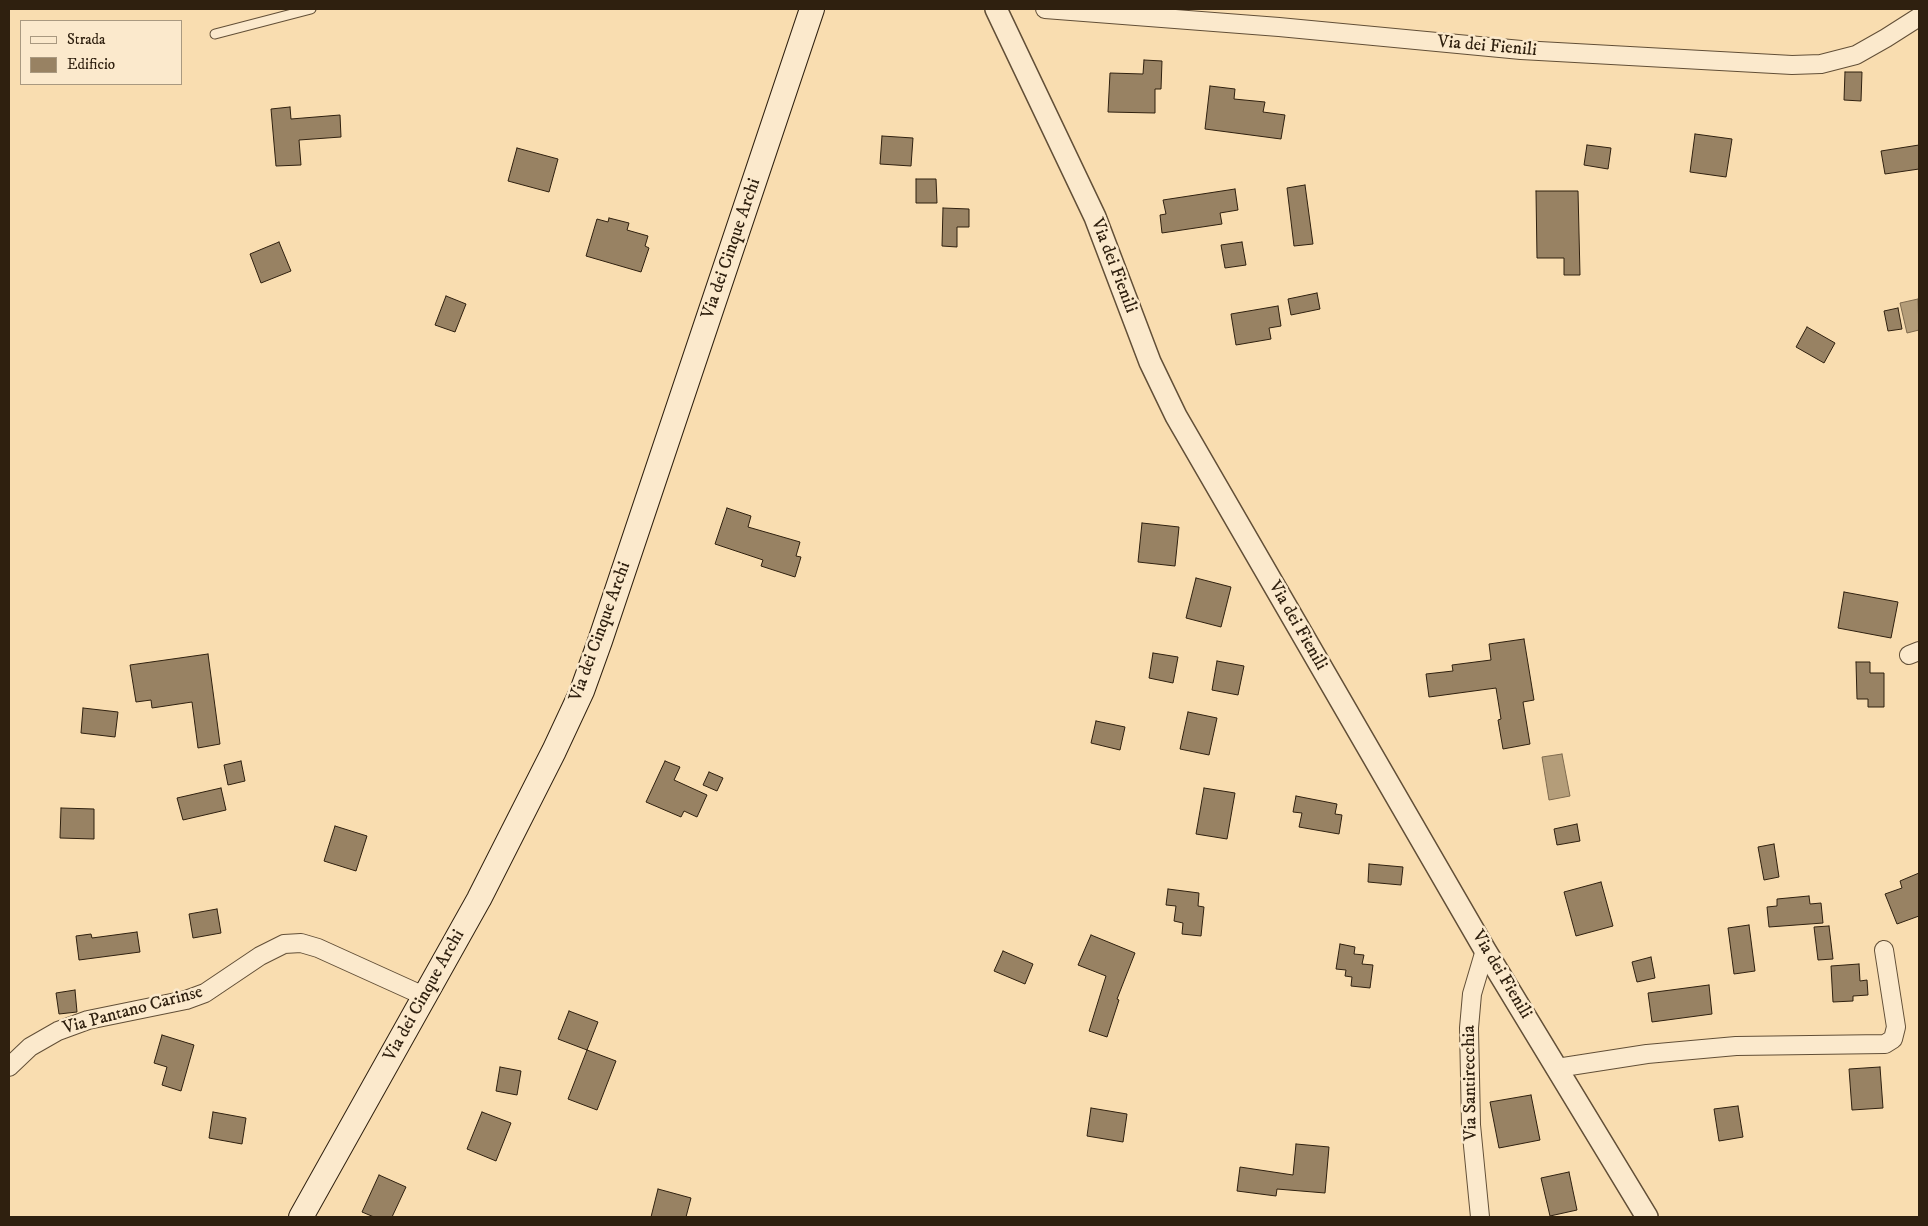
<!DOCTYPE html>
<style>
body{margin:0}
#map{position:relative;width:1928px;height:1226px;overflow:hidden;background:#f9ddb0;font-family:"IM FELL DW Pica",serif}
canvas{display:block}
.frame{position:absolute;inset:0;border:10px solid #2f200f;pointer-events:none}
.legend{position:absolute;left:20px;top:20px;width:162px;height:65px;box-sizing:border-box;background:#fbe9cc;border:1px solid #a99980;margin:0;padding:6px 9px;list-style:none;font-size:15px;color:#2f200f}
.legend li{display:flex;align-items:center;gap:10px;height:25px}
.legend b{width:25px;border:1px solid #a99980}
</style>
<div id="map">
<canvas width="1928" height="1226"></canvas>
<div class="frame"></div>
<ul class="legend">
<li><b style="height:6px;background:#fbe9cc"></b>Strada</li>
<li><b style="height:14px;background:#988263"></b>Edificio</li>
</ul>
</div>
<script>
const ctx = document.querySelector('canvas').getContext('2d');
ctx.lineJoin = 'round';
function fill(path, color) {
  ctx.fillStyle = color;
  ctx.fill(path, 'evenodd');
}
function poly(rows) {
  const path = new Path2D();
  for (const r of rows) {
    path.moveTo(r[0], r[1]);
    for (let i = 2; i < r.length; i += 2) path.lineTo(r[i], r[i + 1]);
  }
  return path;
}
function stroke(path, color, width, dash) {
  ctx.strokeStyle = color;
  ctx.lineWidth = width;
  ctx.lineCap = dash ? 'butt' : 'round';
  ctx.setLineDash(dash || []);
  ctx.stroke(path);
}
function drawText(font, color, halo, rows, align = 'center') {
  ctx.font = font + ' "IM FELL DW Pica",serif';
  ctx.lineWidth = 5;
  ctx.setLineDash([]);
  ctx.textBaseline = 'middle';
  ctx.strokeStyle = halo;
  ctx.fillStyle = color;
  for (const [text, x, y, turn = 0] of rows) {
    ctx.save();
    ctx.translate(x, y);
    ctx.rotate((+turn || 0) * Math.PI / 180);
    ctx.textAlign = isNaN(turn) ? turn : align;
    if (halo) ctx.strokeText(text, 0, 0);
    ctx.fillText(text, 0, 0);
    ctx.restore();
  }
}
const water = poly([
 [1918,299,1919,330,1907,333,1900,303,1918,299],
 [1562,754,1570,796,1549,800,1542,757,1562,754]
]);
const building = poly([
 [1144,60,1162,61,1161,89,1155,89,1155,113,1108,112,1110,73,1143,74,1144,60],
 [1845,72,1862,72,1861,101,1844,100,1845,72],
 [1210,86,1235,89,1234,99,1265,102,1263,112,1285,115,1281,139,1205,129,1210,86],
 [290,107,291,119,340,115,341,137,299,140,301,165,276,166,271,109,290,107],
 [1695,134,1732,139,1726,177,1690,172,1695,134],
 [882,136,913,138,911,166,880,164,882,136],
 [1587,145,1611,148,1608,169,1584,165,1587,145],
 [1919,145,1919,169,1885,174,1881,151,1919,145],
 [517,148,558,159,549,192,508,181,517,148],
 [916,179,936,179,937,203,916,203,916,179],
 [1305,185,1313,244,1294,246,1287,188,1305,185],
 [1235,189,1238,210,1220,213,1222,224,1162,233,1160,215,1166,214,1163,200,1235,189],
 [1536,191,1578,191,1580,275,1564,275,1564,258,1537,258,1536,191],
 [943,208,969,209,969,227,957,227,957,247,942,246,943,208],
 [609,218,629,223,627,230,648,236,645,246,649,248,641,272,586,256,597,219,608,222,609,218],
 [279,242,291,271,261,283,250,254,279,242],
 [1242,242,1246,265,1225,268,1221,245,1242,242],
 [1317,293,1320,309,1291,315,1288,299,1317,293],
 [446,296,466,304,455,332,435,325,446,296],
 [1278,306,1281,326,1269,328,1271,339,1236,345,1231,314,1278,306],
 [1898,308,1902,329,1888,331,1884,311,1898,308],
 [1807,327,1835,343,1824,363,1796,347,1807,327],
 [727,508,751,516,748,527,800,542,796,556,801,557,795,577,761,566,763,560,715,544,727,508],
 [1142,523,1179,527,1175,566,1138,562,1142,523],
 [1196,578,1231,587,1221,627,1186,618,1196,578],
 [1844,592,1898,602,1891,638,1838,628,1844,592],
 [1524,639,1534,700,1523,702,1530,744,1503,749,1498,720,1501,719,1496,688,1429,697,1426,674,1453,671,1452,665,1491,660,1489,644,1524,639],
 [1153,653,1178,657,1173,683,1149,678,1153,653],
 [208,654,220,744,198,748,192,702,152,708,151,700,136,702,130,665,208,654],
 [1217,661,1244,666,1238,695,1212,690,1217,661],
 [1856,662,1870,662,1870,673,1884,673,1884,707,1868,707,1868,699,1857,699,1856,662],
 [83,708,118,712,115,737,81,733,83,708],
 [1188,712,1217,718,1209,755,1180,749,1188,712],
 [1096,721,1125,727,1120,750,1091,743,1096,721],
 [241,761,245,781,228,785,224,765,241,761],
 [665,761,680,767,674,780,707,795,697,817,684,811,681,817,646,802,665,761],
 [709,772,723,778,717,791,703,785,709,772],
 [221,788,226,810,183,820,177,798,221,788],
 [1204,788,1235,793,1227,839,1196,834,1204,788],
 [1296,796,1337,804,1335,814,1342,815,1339,834,1299,827,1302,813,1293,812,1296,796],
 [61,808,94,809,94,839,60,838,61,808],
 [1577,824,1580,841,1557,845,1554,829,1577,824],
 [335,826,367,836,356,871,324,861,335,826],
 [1774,844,1779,877,1764,880,1758,847,1774,844],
 [1369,864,1403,867,1401,885,1368,882,1369,864],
 [1919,873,1919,916,1897,924,1885,894,1902,888,1900,881,1919,873],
 [1601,882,1613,926,1576,936,1564,892,1601,882],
 [1168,889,1199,893,1198,906,1204,907,1201,936,1182,934,1183,923,1174,921,1176,906,1166,905,1168,889],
 [1809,896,1810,904,1821,903,1823,923,1769,927,1767,907,1777,906,1777,899,1809,896],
 [217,909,221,933,193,938,189,914,217,909],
 [1749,925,1755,971,1734,974,1728,928,1749,925],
 [1829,926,1833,959,1818,960,1814,927,1829,926],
 [137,932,140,952,79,960,76,936,91,934,92,938,137,932],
 [1091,935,1135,953,1117,999,1119,1000,1107,1037,1089,1031,1106,976,1078,965,1091,935],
 [1340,944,1355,947,1354,954,1364,955,1362,964,1373,965,1370,988,1351,986,1352,977,1345,976,1346,970,1336,969,1340,944],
 [1003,951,1033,964,1025,984,994,971,1003,951],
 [1651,957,1655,978,1637,982,1632,962,1651,957],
 [1859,964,1860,981,1867,980,1868,995,1853,996,1853,1001,1833,1002,1831,966,1859,964],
 [1709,985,1712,1014,1652,1022,1648,993,1709,985],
 [75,990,77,1012,59,1014,56,993,75,990],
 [569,1011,598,1022,587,1050,558,1039,569,1011],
 [162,1035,194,1045,181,1091,162,1085,167,1067,154,1063,162,1035],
 [587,1050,616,1061,597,1110,568,1099,587,1050],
 [500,1067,521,1071,517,1095,496,1091,500,1067],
 [1880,1067,1883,1108,1852,1110,1849,1069,1880,1067],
 [1531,1095,1540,1140,1499,1148,1490,1102,1531,1095],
 [1738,1106,1743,1137,1719,1141,1714,1109,1738,1106],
 [1091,1108,1127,1114,1123,1142,1087,1136,1091,1108],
 [213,1112,246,1118,242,1144,209,1138,213,1112],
 [482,1112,511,1123,496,1161,467,1149,482,1112],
 [1296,1144,1329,1147,1325,1193,1277,1189,1276,1196,1237,1191,1240,1167,1293,1175,1296,1144],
 [1569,1172,1577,1210,1550,1216,1541,1178,1569,1172],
 [379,1175,406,1187,392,1217,374,1217,362,1212,379,1175],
 [658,1189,691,1198,686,1217,651,1217,658,1189]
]);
const service = poly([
 [215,34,311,9]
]);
const minor = poly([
 [1045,9,1279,27,1521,50,1792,65,1821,64,1856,55,1886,38,1919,17],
 [1909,655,1919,651],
 [9,1067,30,1047,58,1031,88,1020,186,1000,205,993,260,956,284,944,301,943,318,948,424,996],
 [1557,1068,1647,1054,1736,1046,1885,1044,1893,1039,1896,1027,1884,950],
 [1480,1217,1471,1125,1469,1028,1472,994,1485,950]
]);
const tertiary = poly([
 [996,9,1095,217,1150,362,1176,416,1485,950,1647,1217]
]);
const secondary = poly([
 [301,1217,479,899,554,751,582,691,600,641,812,9]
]);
const streetNames = [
 ["Via dei Fienili",1487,47,5],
 ["Via dei Cinque Archi",732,249,-71],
 ["Via dei Fienili",1113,266,69],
 ["Via dei Fienili",1297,626,60],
 ["Via dei Cinque Archi",601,632,-70],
 ["Via dei Fienili",1501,975,59],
 ["Via dei Cinque Archi",425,996,-61],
 ["Via Pantano Carinse",133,1011,-15],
 ["Via Santirecchia",1471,1083,-91]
];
fill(water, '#b49d79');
stroke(water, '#7f6b4f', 1);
fill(building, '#988263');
stroke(building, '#2f200f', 1);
stroke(service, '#624f37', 11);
stroke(minor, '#624f37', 20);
stroke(tertiary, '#624f37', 24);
stroke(secondary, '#2f200f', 26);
stroke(service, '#fbe9cc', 9);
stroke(minor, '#fbe9cc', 18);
stroke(tertiary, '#fbe9cc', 21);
stroke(secondary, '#fbe9cc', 24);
drawText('18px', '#2f200f', '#fbe9cc', streetNames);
</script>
